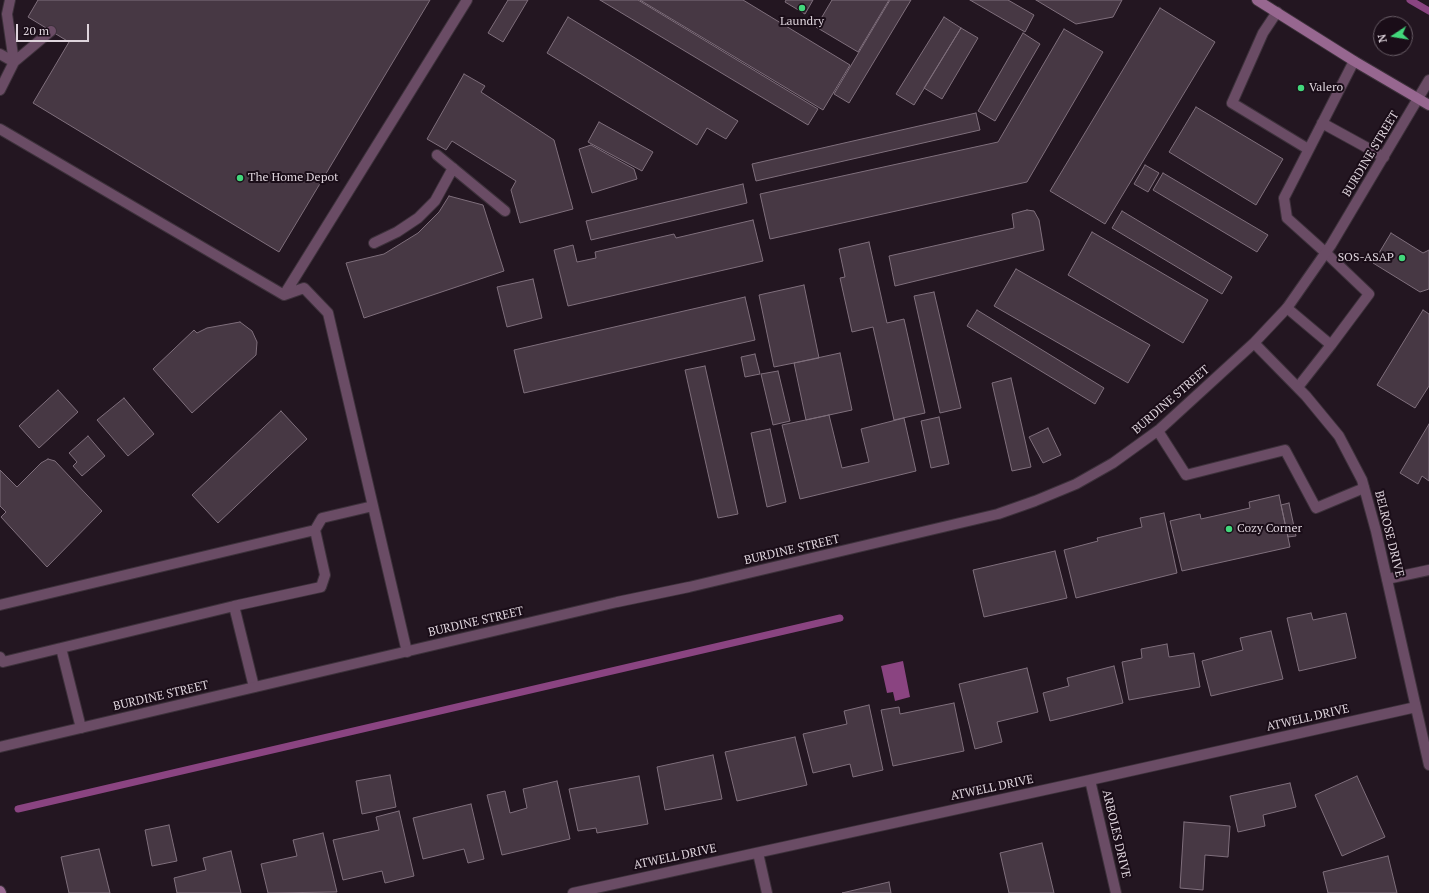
<!DOCTYPE html>
<style>
body{margin:0}
#map{position:relative;width:1429px;height:893px;overflow:hidden;background:#231621;font-family:"PT Serif",serif}
canvas{display:block}
.north{position:absolute;left:1373px;top:16px;width:40px;height:40px;box-sizing:border-box;background:#1a0d18;border:1px solid #685d66;border-radius:50%;rotate:258deg;font-size:11px;font-weight:700;line-height:16px;text-align:center;color:#ded4dc}
.north::after{content:'';display:block;margin:auto;width:14px;height:18px;background:#42d77b;clip-path:polygon(50% 0,100% 100%,50% 72%,0 100%)}
.scale{position:absolute;left:16px;top:24px;width:73px;height:18px;box-sizing:border-box;border:2px solid #ded4dc;border-top:0;padding-left:5px;font-size:12px;line-height:14px;white-space:nowrap;color:#ded4dc;-webkit-text-stroke:3px #1a0d18;paint-order:stroke}
</style>
<div id="map">
<canvas width="1429" height="893"></canvas>
<div class="north">N</div>
<div class="scale">20 m</div>
</div>
<script>
const ctx = document.querySelector('canvas').getContext('2d');
ctx.lineJoin = 'round';
function fill(path, color) {
  ctx.fillStyle = color;
  ctx.fill(path, 'evenodd');
}
function poly(rows) {
  const path = new Path2D();
  for (const r of rows) {
    path.moveTo(r[0], r[1]);
    for (let i = 2; i < r.length; i += 2) path.lineTo(r[i], r[i + 1]);
  }
  return path;
}
function stroke(path, color, width, dash) {
  ctx.strokeStyle = color;
  ctx.lineWidth = width;
  ctx.lineCap = dash ? 'butt' : 'round';
  ctx.setLineDash(dash || []);
  ctx.stroke(path);
}
function drawText(font, color, halo, rows, align = 'center') {
  ctx.font = font + ' "PT Serif",serif';
  ctx.lineWidth = 4;
  ctx.setLineDash([]);
  ctx.textBaseline = 'middle';
  ctx.strokeStyle = halo;
  ctx.fillStyle = color;
  for (const [text, x, y, turn = 0] of rows) {
    ctx.save();
    ctx.translate(x, y);
    ctx.rotate((+turn || 0) * Math.PI / 180);
    ctx.textAlign = isNaN(turn) ? turn : align;
    if (halo) ctx.strokeText(text, 0, 0);
    ctx.fillText(text, 0, 0);
    ctx.restore();
  }
}
const water = poly([
 [903,661,910,697,895,701,893,692,887,693,881,666]
]);
const stream = poly([
 [1410,0,1429,11],
 [18,809,840,618]
]);
const building = poly([
 [38,0,430,0,279,252,33,103,69,42,28,17,38,0],
 [508,0,528,0,503,42,488,33,508,0],
 [600,0,638,0,818,109,808,125,600,0],
 [640,0,743,0,850,65,823,110,640,0],
 [786,0,813,0,805,14,785,2,786,0],
 [832,0,889,0,858,52,816,27,832,0],
 [890,0,911,0,849,103,834,94,890,0],
 [970,0,1008,0,1034,15,1025,32,970,0],
 [1036,0,1122,0,1113,17,1076,24,1036,0],
 [1160,8,1215,42,1105,224,1050,191,1160,8],
 [568,17,738,121,726,139,707,128,697,145,547,53,568,17],
 [944,17,961,28,914,105,896,94,944,17],
 [961,28,978,38,942,99,924,88,961,28],
 [1064,29,1103,52,1027,182,770,239,760,194,998,142,1064,29],
 [1023,33,1040,44,995,121,978,111,1023,33],
 [464,74,485,86,481,92,554,140,573,209,520,223,511,190,516,181,452,141,446,150,427,139,464,74],
 [1196,107,1283,159,1256,205,1169,152,1196,107],
 [976,113,980,130,756,181,752,164,976,113],
 [599,122,653,152,642,171,588,142,599,122],
 [591,145,634,169,637,179,592,193,579,149,591,145],
 [1145,165,1159,173,1148,192,1134,184,1145,165],
 [1163,173,1268,235,1257,252,1153,190,1163,173],
 [743,184,747,203,591,240,586,221,743,184],
 [449,196,483,205,504,271,364,318,346,263,384,254,418,233,439,212,449,196],
 [1027,210,1034,211,1039,220,1044,250,895,286,889,256,1014,228,1012,214,1027,210],
 [1122,211,1232,277,1222,294,1112,228,1122,211],
 [753,220,763,261,568,306,554,250,573,245,577,262,596,258,595,252,674,234,676,238,753,220],
 [1092,232,1208,300,1183,343,1068,275,1092,232],
 [1391,233,1423,253,1429,250,1429,289,1420,292,1373,263,1391,233],
 [869,242,887,323,904,319,925,413,894,420,873,327,852,332,840,278,845,277,839,249,869,242],
 [1016,269,1150,345,1128,383,994,306,1016,269],
 [533,279,542,318,507,327,497,287,533,279],
 [804,285,819,358,774,367,759,295,804,285],
 [934,292,961,408,940,413,914,296,934,292],
 [745,297,755,340,524,393,514,350,745,297],
 [977,310,1104,388,1095,404,967,326,977,310],
 [1423,310,1429,314,1429,386,1415,408,1377,385,1423,310],
 [240,322,252,331,257,342,256,355,192,413,153,369,194,330,197,333,207,328,240,322],
 [840,353,852,410,806,420,794,363,840,353],
 [755,354,760,374,745,377,741,357,755,354],
 [705,366,738,514,718,518,685,370,705,366],
 [778,371,790,421,773,425,761,374,778,371],
 [1011,378,1031,467,1012,471,992,383,1011,378],
 [58,390,78,412,39,448,19,426,58,390],
 [124,398,154,434,128,456,97,420,124,398],
 [281,411,307,439,218,523,192,495,281,411],
 [829,415,842,468,869,462,861,429,904,418,916,471,800,499,782,425,829,415],
 [939,417,949,464,931,468,921,421,939,417],
 [1429,424,1429,481,1422,476,1418,484,1400,473,1429,424],
 [1048,428,1061,455,1043,463,1029,437,1048,428],
 [770,429,786,502,767,507,751,433,770,429],
 [88,436,105,456,82,476,73,466,77,462,69,453,88,436],
 [48,459,55,461,102,511,47,567,1,517,6,512,0,506,0,470,17,487,41,463,48,459],
 [1279,495,1290,547,1182,571,1170,521,1200,514,1201,519,1250,508,1249,502,1279,495],
 [1289,503,1296,536,1288,537,1281,505,1289,503],
 [1164,513,1177,573,1076,598,1064,550,1098,541,1097,538,1142,527,1140,518,1164,513],
 [1055,551,1067,598,984,617,973,570,1055,551],
 [1311,613,1313,620,1346,613,1356,658,1299,671,1287,618,1311,613],
 [1271,631,1283,679,1211,696,1202,661,1243,650,1240,638,1271,631],
 [1167,644,1169,657,1194,653,1200,687,1129,700,1122,662,1142,658,1141,649,1167,644],
 [1114,666,1123,703,1050,721,1043,693,1069,686,1067,678,1114,666],
 [1027,668,1038,712,997,722,1002,742,975,749,959,684,1027,668],
 [954,703,964,751,893,766,881,710,899,707,900,714,954,703],
 [869,705,883,770,853,777,850,764,813,773,803,734,847,724,844,711,869,705],
 [795,737,807,785,737,801,725,752,795,737],
 [713,755,722,799,665,810,657,767,713,755],
 [390,775,396,807,362,814,356,781,390,775],
 [639,776,648,824,597,833,596,828,578,831,569,789,639,776],
 [1357,776,1385,837,1342,856,1315,795,1357,776],
 [557,781,570,839,502,855,487,795,505,791,510,813,527,808,523,789,557,781],
 [1290,783,1296,807,1263,815,1265,826,1238,832,1230,796,1290,783],
 [471,804,484,859,468,863,464,849,423,859,413,818,471,804],
 [399,811,414,876,385,883,382,871,343,880,333,840,379,830,376,817,399,811],
 [1184,822,1230,826,1228,857,1205,855,1203,890,1180,888,1184,822],
 [169,825,177,861,152,866,145,830,169,825],
 [323,833,337,892,268,893,261,864,297,856,293,840,323,833],
 [1042,843,1054,893,1009,893,1000,853,1042,843],
 [99,849,110,893,69,893,61,857,99,849],
 [231,851,241,893,177,893,174,878,206,870,203,858,231,851],
 [1388,856,1397,893,1328,893,1323,872,1388,856],
 [889,882,891,893,842,893,889,882]
]);
const lane = poly([
 [10,0,7,14,14,62],
 [1277,12,1263,33,1232,103,1308,149],
 [0,54,14,62],
 [0,90,14,62,51,31],
 [1322,123,1384,157],
 [0,129,284,295,304,288,328,313,407,652],
 [284,295,467,0],
 [1287,308,1331,345,1298,387],
 [1331,345,1369,294,1326,253,1287,218,1284,198,1354,61],
 [1158,431,1186,475,1285,450,1316,508,1364,488],
 [1387,579,1429,570],
 [0,605,315,530],
 [234,606,321,587,325,575,315,530,322,518,373,506],
 [61,648,234,606,254,687],
 [0,657,3,662,61,648,81,728]
]);
const street = poly([
 [437,155,505,211],
 [374,243,397,232,418,218,435,201,453,168],
 [1254,343,1306,396,1339,436,1362,480,1376,531,1429,765],
 [0,747,617,602,689,587,998,514,1035,501,1076,484,1113,463,1160,429,1254,343,1287,308,1331,245,1429,80],
 [1090,780,1116,893],
 [758,853,767,893],
 [573,893,1090,780,1416,707]
]);
const secondary = poly([
 [1257,0,1354,61,1429,105],
 [0,891,1,893]
]);
const markers = [
 [802,8,4,"#42d77b"],
 [1301,88,4,"#42d77b"],
 [240,178,4,"#42d77b"],
 [1402,258,4,"#42d77b"],
 [1229,529,4,"#42d77b"]
];
const poiNames = [
 ["Laundry",802,22,"center"],
 ["Valero",1309,88],
 ["The Home Depot",248,178],
 ["SOS-ASAP",1394,258,"right"],
 ["Cozy Corner",1237,529]
];
const streetNames = [
 ["BURDINE STREET",1371,154,-59],
 ["BURDINE STREET",1171,400,-41],
 ["BELROSE DRIVE",1389,534,76],
 ["BURDINE STREET",792,550,-13],
 ["BURDINE STREET",476,622,-13],
 ["BURDINE STREET",161,696,-13],
 ["ATWELL DRIVE",1308,718,-13],
 ["ATWELL DRIVE",992,788,-12],
 ["ARBOLES DRIVE",1116,834,77],
 ["ATWELL DRIVE",675,857,-12]
];
fill(water, '#8a4481');
stroke(stream, '#8a4481', 7);
fill(building, '#473844');
stroke(building, '#7f6f7c', 1);
stroke(lane, '#3d313b', 12);
stroke(street, '#3d313b', 12);
stroke(secondary, '#3d313b', 12);
stroke(lane, '#6a4c65', 10);
stroke(street, '#6a4c65', 10);
stroke(secondary, '#976790', 10);
for (const [x, y, r, color] of markers) {
  const dot = new Path2D();
  dot.arc(x, y, r, 0, 2 * Math.PI);
  ctx.fillStyle = color;
  ctx.fill(dot);
  stroke(dot, '#1a0d18', 1.5);
}
drawText('12px', '#ded4dc', '#1a0d18', poiNames, 'left');
drawText('12px', '#ded4dc', '#1a0d18', streetNames);
</script>
